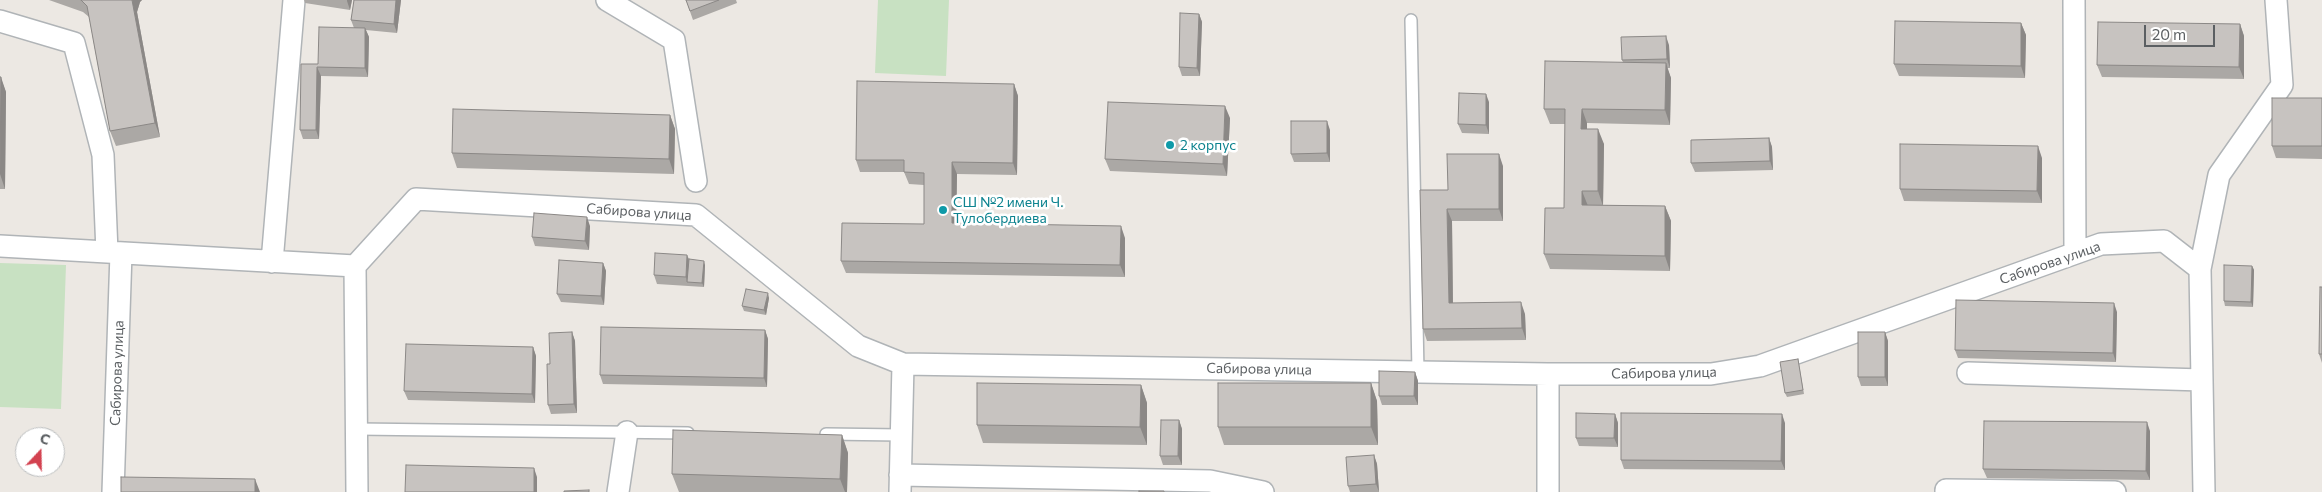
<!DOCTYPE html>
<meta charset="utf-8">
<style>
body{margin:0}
#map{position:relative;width:2322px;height:492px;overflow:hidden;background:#ece8e3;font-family:Commissioner,sans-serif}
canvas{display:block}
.north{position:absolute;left:15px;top:427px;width:50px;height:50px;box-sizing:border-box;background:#fff;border:1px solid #bdbfc0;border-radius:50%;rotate:21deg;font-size:14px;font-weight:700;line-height:20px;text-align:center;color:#5b5f62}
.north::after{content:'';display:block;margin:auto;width:18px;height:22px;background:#d34250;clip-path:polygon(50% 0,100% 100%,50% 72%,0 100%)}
.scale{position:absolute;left:2144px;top:25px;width:71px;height:22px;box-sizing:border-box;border:2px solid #5b5f62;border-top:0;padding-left:6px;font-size:15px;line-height:18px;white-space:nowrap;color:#5b5f62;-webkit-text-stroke:4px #fff;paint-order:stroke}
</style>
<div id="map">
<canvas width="2322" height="492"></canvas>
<div class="north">С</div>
<div class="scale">20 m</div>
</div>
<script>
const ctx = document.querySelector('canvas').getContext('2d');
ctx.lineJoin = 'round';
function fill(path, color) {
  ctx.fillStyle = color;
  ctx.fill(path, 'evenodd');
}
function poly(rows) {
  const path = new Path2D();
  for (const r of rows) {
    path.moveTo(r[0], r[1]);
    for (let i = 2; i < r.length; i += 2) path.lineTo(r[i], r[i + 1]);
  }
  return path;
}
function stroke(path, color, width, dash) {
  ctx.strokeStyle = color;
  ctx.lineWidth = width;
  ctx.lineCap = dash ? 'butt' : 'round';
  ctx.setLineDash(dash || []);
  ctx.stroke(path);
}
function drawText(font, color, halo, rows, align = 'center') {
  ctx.font = font + ' Commissioner,sans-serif';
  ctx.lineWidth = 5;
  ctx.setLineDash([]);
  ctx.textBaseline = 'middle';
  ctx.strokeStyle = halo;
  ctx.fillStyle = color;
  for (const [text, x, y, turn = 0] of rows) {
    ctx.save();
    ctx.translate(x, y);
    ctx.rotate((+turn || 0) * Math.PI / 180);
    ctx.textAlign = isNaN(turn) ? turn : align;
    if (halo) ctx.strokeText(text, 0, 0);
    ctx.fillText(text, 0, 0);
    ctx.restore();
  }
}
const green = poly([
 [878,0,949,0,946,76,875,73],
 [0,263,66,265,61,409,0,407]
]);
const service = poly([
 [1411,20,1418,372],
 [357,429,688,433],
 [826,434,901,435]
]);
const minor = poly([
 [607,0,674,40,696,181],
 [2074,0,2075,253],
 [0,21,74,43,103,155,107,252],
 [0,246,355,266,416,199,696,215,858,346,903,364,1548,374,1711,374,1760,366,2101,244,2164,241,2200,269,2204,492],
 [272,262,294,0],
 [355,266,357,492],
 [2200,269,2219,175,2282,85,2276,0],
 [1968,373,2202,380],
 [1548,374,1548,492],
 [900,475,1210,481,1263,492],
 [113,492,121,253],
 [618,492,627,432],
 [900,492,903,364],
 [1946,492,1946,490,2115,492]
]);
const wall = poly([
 [49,0,142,0,140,2,137,12,160,137,116,146,110,131,89,17,83,12],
 [304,0,352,0,350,10,305,3],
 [354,0,401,0,397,33,366,30,369,37,368,77,321,76,319,139,303,139,300,130,318,64,354,28,351,20],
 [686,0,736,0,737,3,693,20],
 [1199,14,1202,22,1200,76,1182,76,1179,67],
 [2021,23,2026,35,2025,78,1899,76,1894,64],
 [2240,24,2244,36,2244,79,2102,77,2097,65],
 [1669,45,1670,68,1667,68,1671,78,1670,125,1587,123,1587,129,1604,144,1603,205,1665,206,1671,221,1670,271,1550,269,1544,254,1564,208,1565,124,1550,124,1544,109,1623,62,1622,60],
 [0,77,6,92,5,189,0,189],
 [1014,84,1018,96,1017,175,957,174,956,223,1125,238,1125,277,846,273,841,261,924,224,924,185,909,184,904,172,860,172,856,160],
 [2322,98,2322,159,2276,158,2272,146],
 [1489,102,1489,134,1462,133,1458,124],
 [670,115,675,129,674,174,457,168,452,153],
 [1230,118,1227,176,1110,171,1105,159],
 [1330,130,1330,162,1294,162,1291,154],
 [1769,138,1772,147,1773,170,1695,172,1691,163],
 [2042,158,2042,203,1904,201,1900,189],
 [1503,166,1503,221,1452,221,1453,303,1525,314,1526,340,1427,341,1423,329,1448,190],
 [590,226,589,250,535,246,532,237],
 [687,255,689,259,705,265,704,287,657,284,654,275],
 [603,263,606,271,604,305,561,302,557,294],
 [2252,266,2254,270,2253,307,2225,306,2224,301],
 [2322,287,2322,363,2319,354],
 [769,298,766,315,744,311,742,306],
 [2117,312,2116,362,1958,358,1955,350],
 [765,330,768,339,767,387,603,384,600,375],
 [572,332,575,341,577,413,551,414,548,405,550,364],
 [1885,332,1888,341,1888,386,1861,386,1858,377],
 [533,347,536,356,535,403,408,400,404,391],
 [1798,359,1799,364,1804,394,1787,397,1785,393],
 [1415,372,1418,381,1418,405,1382,405,1379,396],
 [1371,383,1377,401,1378,445,1224,445,1218,427],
 [1141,385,1147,403,1147,445,983,443,977,425],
 [1615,414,1618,423,1618,447,1579,446,1576,438],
 [1179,420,1182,429,1182,465,1163,465,1160,456],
 [1785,423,1785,470,1624,469,1621,460],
 [2150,431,2150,480,1987,478,1983,469],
 [842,435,848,453,847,492,679,492,672,474],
 [1374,455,1377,464,1379,492,1350,492,1348,486]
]);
const shadedWall = poly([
 [132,0,142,0,140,2,137,12,160,137,155,123],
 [347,0,352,0,350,10,347,1],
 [396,0,401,0,397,33,394,24],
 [1199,14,1202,22,1200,76,1197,68],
 [2021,23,2026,35,2025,78,2021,66],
 [2240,24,2244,36,2244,79,2239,67],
 [365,28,369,37,368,77,365,68],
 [1666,36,1669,45,1670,68,1667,59],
 [1666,63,1671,78,1670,125,1665,110],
 [317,67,321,76,319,139,316,130],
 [1,77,6,92,5,189,0,174],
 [1014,84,1018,96,1017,175,1013,163],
 [1486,94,1489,102,1489,134,1486,125],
 [1225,106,1230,118,1227,176,1223,164],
 [1582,109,1587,123,1587,144,1581,129],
 [670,115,675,129,674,174,669,159],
 [1327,121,1330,130,1330,162,1327,153],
 [1598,129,1604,144,1603,206,1598,191],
 [1769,138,1772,147,1773,170,1770,161],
 [2038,146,2042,158,2042,203,2037,191],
 [1499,154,1503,166,1503,221,1499,209],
 [952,162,957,174,956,236,952,223],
 [1582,191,1588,206,1582,205],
 [1665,206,1671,221,1670,271,1665,256],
 [1447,209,1452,221,1453,315,1449,303],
 [587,217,590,226,589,250,585,241],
 [1121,226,1125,238,1125,277,1120,265],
 [687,255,690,264,687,282,686,277],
 [704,261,705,265,704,287,702,283],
 [603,263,606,271,604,305,601,296],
 [2252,266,2254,270,2253,307,2251,302],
 [768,293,769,298,766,315,764,310],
 [1521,302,1525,314,1526,340,1522,328],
 [2114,303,2117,312,2116,362,2113,353],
 [765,330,768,339,767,387,764,378],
 [572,332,575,341,577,413,574,404],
 [1885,332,1888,341,1888,386,1885,377],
 [533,347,536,356,535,403,532,394],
 [1415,372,1418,381,1418,405,1414,396],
 [1371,383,1377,401,1378,445,1371,427],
 [1141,385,1147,403,1147,445,1140,427],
 [1615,414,1618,423,1618,447,1614,438],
 [1782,414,1785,423,1785,470,1781,461],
 [1179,420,1182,429,1182,465,1178,456],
 [2147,422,2150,431,2150,480,2146,471],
 [842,435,848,453,847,492,845,492,840,479],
 [1374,455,1377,464,1379,492,1376,484],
 [534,468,537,477,537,492,534,492],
 [255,479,260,492,255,492]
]);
const building = poly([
 [81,0,132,0,155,123,110,131,87,6,81,0],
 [354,0,396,0,394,24,351,20,354,0],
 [686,0,719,0,690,11,686,0],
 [1180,13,1199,14,1197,68,1179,67,1180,13],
 [1895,21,2021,23,2021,66,1894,64,1895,21],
 [2098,22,2240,24,2239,67,2097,65,2098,22],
 [319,27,365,28,365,68,317,67,316,130,300,130,301,64,318,64,319,27],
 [1666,36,1667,59,1622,60,1621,37,1666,36],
 [1545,61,1666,63,1665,110,1582,109,1581,129,1598,129,1598,191,1582,191,1582,205,1665,206,1665,256,1544,254,1545,208,1564,208,1565,109,1544,109,1545,61],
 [0,77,1,77,0,174,0,77],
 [857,81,1014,84,1013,163,952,162,952,223,1121,226,1120,265,841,261,842,223,924,224,924,173,904,172,904,160,856,160,857,81],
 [1459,93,1486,94,1486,125,1458,124,1459,93],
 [2272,98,2322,98,2322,146,2272,146,2272,98],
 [1108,102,1225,106,1223,164,1105,159,1108,102],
 [453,109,670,115,669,159,452,153,453,109],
 [1291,121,1327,121,1327,153,1291,154,1291,121],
 [1769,138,1770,161,1691,163,1691,140,1769,138],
 [1900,144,2038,146,2037,191,1900,189,1900,144],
 [1447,154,1499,154,1499,209,1447,209,1449,303,1521,302,1522,328,1423,329,1420,190,1448,190,1447,154],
 [534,213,587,217,585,241,532,237,534,213],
 [655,253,687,255,686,277,654,275,655,253],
 [689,259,704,261,702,283,687,282,689,259],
 [559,260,603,263,601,296,557,294,559,260],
 [2224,265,2252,266,2251,302,2224,301,2224,265],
 [2320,287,2322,287,2322,354,2319,354,2320,287],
 [746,289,768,293,764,310,742,306,746,289],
 [1956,300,2114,303,2113,353,1955,350,1956,300],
 [601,327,765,330,764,378,600,375,601,327],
 [572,332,574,404,548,405,547,364,550,364,549,333,572,332],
 [1858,332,1885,332,1885,377,1858,377,1858,332],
 [406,344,533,347,532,394,404,391,406,344],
 [1798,359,1803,390,1785,393,1780,362,1798,359],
 [1379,371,1415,372,1414,396,1379,396,1379,371],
 [977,383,1141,385,1140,427,977,425,977,383],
 [1218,383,1371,383,1371,427,1218,427,1218,383],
 [1576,413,1615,414,1614,438,1576,438,1576,413],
 [1621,413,1782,414,1781,461,1621,460,1621,413],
 [1161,420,1179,420,1178,456,1160,456,1161,420],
 [1984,421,2147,422,2146,471,1983,469,1984,421],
 [673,430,842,435,840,479,672,474,673,430],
 [1374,455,1376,484,1348,486,1346,457,1374,455],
 [406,465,534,468,534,492,405,492,406,465],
 [121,477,255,479,255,492,121,492,121,477],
 [589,490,589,492,564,492,564,491,589,490],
 [1139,491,1164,491,1164,492,1139,492,1139,491]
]);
const markers = [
 [1170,145,5,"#0f9aa8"],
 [943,210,5,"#0f9aa8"]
];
const cultureNames = [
 ["2 корпус",1180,145],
 ["СШ №2 имени Ч.",953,202],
 ["Тулобердиева",953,218]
];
const streetNames = [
 ["Сабирова улица",639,212,4],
 ["Сабирова улица",2050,263,-19],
 ["Сабирова улица",1259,369,1],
 ["Сабирова улица",117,373,-88],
 ["Сабирова улица",1664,373,-1]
];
fill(green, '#c8e1c2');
stroke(service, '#b0b4b7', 14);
stroke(minor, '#b0b4b7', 24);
stroke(service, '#fff', 11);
stroke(minor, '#fff', 21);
fill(wall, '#aba8a5');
fill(shadedWall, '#8b8886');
fill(building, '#c7c3c0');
stroke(building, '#8b8886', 1);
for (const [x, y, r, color] of markers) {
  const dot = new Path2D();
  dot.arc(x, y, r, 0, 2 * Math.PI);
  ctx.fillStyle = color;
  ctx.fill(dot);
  stroke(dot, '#fff', 2);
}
drawText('14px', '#0d838f', '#fff', cultureNames, 'left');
drawText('14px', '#5b5f62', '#fff', streetNames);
</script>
